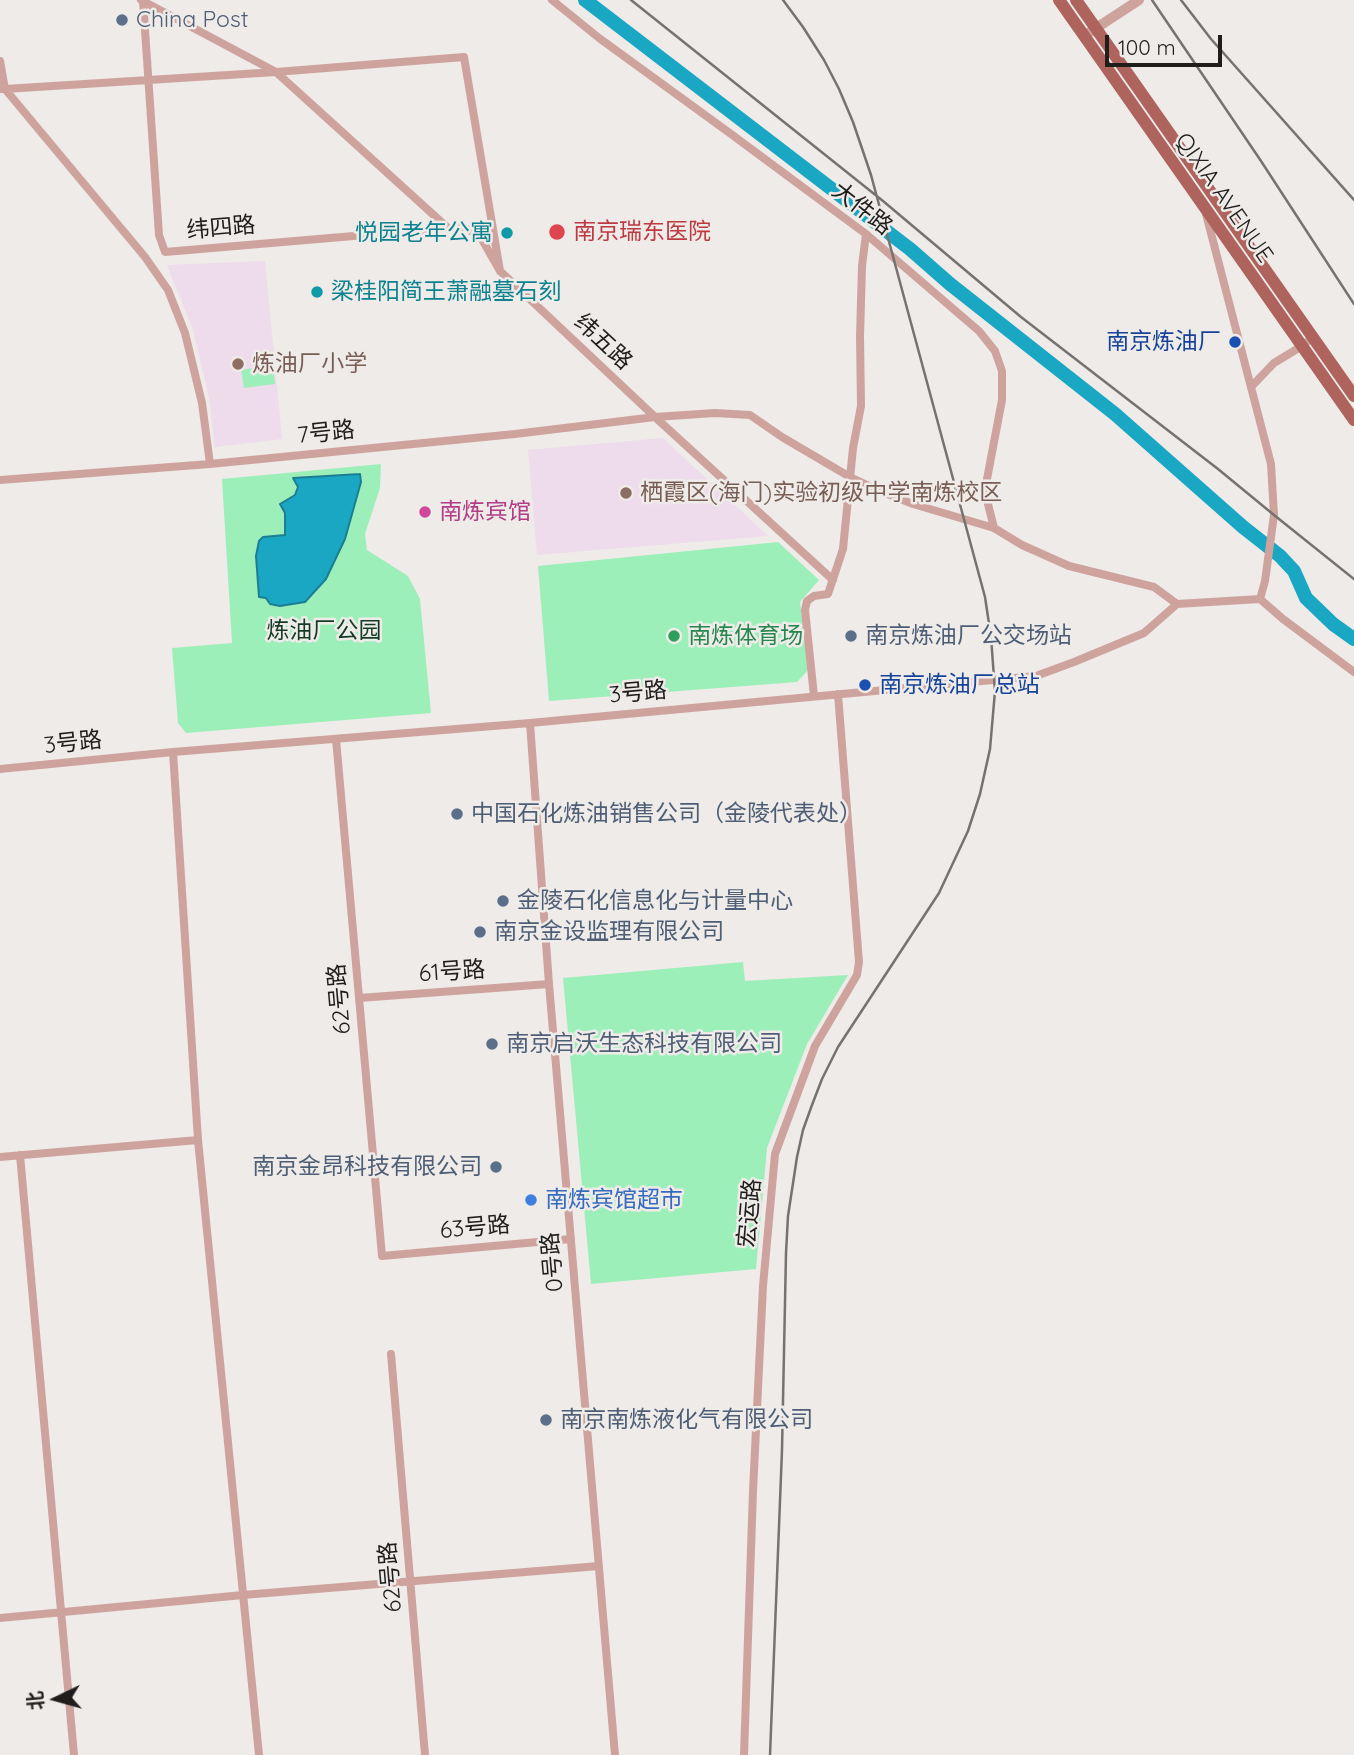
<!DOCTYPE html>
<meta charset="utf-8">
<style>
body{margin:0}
#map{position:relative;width:1354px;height:1755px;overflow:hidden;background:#eeebe8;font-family:Quicksand,"Noto Sans SC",sans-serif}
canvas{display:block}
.north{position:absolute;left:21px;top:1664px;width:70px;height:70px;-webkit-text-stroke:5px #eeebe8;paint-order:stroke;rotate:265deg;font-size:19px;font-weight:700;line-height:28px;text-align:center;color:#1f1e1d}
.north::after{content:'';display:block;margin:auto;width:24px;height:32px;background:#1f1e1d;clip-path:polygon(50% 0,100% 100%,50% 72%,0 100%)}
.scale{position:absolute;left:1105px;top:35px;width:117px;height:32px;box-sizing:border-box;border:4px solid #1f1e1d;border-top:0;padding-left:9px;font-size:21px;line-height:24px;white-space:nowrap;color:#1f1e1d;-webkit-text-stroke:5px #eeebe8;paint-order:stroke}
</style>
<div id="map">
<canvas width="1354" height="1755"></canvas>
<div class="north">北</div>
<div class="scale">100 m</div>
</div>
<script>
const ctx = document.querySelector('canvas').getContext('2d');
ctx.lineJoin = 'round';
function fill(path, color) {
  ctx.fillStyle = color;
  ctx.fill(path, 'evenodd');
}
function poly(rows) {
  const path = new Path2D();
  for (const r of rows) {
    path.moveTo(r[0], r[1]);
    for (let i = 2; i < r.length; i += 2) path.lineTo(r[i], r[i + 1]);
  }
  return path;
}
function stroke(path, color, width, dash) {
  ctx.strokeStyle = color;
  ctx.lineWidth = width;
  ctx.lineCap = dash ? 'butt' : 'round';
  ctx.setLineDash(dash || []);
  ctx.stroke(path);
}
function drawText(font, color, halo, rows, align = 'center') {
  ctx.font = font + ' Quicksand,"Noto Sans SC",sans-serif';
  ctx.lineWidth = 5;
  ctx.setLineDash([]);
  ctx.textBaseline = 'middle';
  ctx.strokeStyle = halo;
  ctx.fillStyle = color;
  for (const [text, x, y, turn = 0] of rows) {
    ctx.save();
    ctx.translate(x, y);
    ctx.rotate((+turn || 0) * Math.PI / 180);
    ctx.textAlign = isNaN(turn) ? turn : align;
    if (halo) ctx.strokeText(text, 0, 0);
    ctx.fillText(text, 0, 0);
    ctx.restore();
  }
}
const education = poly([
 [265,261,282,439,215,447,209,398,193,330,167,265],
 [663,438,768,536,537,555,528,450]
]);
const green = poly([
 [273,365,275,384,244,388,241,370],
 [381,464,380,488,365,534,367,550,408,576,420,599,431,713,186,733,178,723,172,648,232,643,222,479],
 [778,542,819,580,800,602,808,670,797,682,549,701,538,566],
 [743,962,745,981,848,975,807,1044,767,1148,756,1269,591,1284,563,978]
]);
const water = poly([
 [360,474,361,482,345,539,326,579,305,602,280,606,270,604,266,598,259,597,256,556,259,541,263,537,285,535,285,513,280,504,295,495,298,487,293,478,360,474]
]);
const river = poly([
 [585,0,910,249,950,284,1115,414,1243,527,1280,556,1294,571,1306,598,1333,624,1354,639]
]);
const minor = poly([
 [141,0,276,72,448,228,467,229,480,236,500,271,655,417,833,580],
 [552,0,599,38,731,134,866,234,979,331,995,351,1002,371,1002,400,987,479,988,504,994,528],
 [143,1,159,235,165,252,448,228],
 [0,61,5,89,1,89],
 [1206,214,1271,464,1274,515,1265,581,1260,599],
 [1251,387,1274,363,1302,346,1313,337],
 [210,464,202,403,185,333,168,290,145,257,5,89,276,72,464,57,500,271],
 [0,480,210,464,515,434,655,417,715,413,750,415,782,437,850,477,880,491,913,504,994,528,1022,545,1069,566,1154,587,1177,604],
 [1260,599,1283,619,1354,672],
 [814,696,805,610,807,601,814,596,828,594,843,549,853,448,861,406,860,336,862,266,866,234],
 [530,723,549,984,615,1755],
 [336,739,382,1256,571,1239],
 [173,752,198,1140,259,1755],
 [0,769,173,752,530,723,1036,676,1074,662,1144,633,1177,604,1260,599],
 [359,998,549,984],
 [20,1155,74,1755],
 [0,1157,198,1140],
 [391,1354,425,1755],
 [0,1618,243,1595,599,1566],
 [744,1755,753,1491,763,1286,775,1154,815,1046,857,975,859,962,838,694]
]);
const tertiary = poly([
 [1084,36,1139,0]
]);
const primary = poly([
 [1059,0,1354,420],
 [1076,0,1354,396]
]);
const rail = poly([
 [631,0,883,201,1021,317,1218,469,1274,515,1354,579],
 [1152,0,1261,161,1354,304],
 [1181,0,1211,39,1354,200],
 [770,1755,782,1450,786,1253,788,1216,797,1157,803,1130,812,1105,822,1079,838,1047,939,893,968,831,980,794,990,749,995,691,991,637,985,597,871,175,853,122,839,89,824,60,803,27,783,0]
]);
const markers = [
 [122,20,7,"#5c6f8a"],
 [557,232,9,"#e0444e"],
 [507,233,7,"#0f9aa8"],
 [317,292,7,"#0f9aa8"],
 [1235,342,7,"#1a4fb4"],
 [238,364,7,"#8d6e63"],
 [626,493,7,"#8d6e63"],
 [425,512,7,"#d1479c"],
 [674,636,7,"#2e9e5b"],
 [851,636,7,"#5c6f8a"],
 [865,685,7,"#1a4fb4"],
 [457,814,7,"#5c6f8a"],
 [503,901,7,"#5c6f8a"],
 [480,932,7,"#5c6f8a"],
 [492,1044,7,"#5c6f8a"],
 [496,1167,7,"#5c6f8a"],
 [531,1200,7,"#3f7fe0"],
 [546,1420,7,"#5c6f8a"]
];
const serviceNames = [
 ["China Post",136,20],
 ["南京炼油厂公交场站",865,636],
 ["中国石化炼油销售公司（金陵代表处）",471,814],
 ["金陵石化信息化与计量中心",517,901],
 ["南京金设监理有限公司",494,932],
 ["南京启沃生态科技有限公司",506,1044],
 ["南京金昂科技有限公司",482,1167,"right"],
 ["南京南炼液化气有限公司",560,1420]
];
const streetNames = [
 ["QIXIA AVENUE",1224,198,55],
 ["大件路",862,209,38],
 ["纬四路",221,228,-5],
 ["纬五路",603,342,43],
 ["7号路",326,433,-6],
 ["3号路",638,693,-5],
 ["3号路",73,743,-6],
 ["61号路",452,972,-4],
 ["62号路",340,999,-95],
 ["宏运路",750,1213,-85],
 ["63号路",475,1228,-5],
 ["0号路",553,1262,-95],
 ["62号路",391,1577,-95]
];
const healthNames = [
 ["南京瑞东医院",573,232]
];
const cultureNames = [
 ["悦园老年公寓",493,233],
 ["梁桂阳简王萧融墓石刻",331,292,"left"]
];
const transitNames = [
 ["南京炼油厂",1221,342],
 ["南京炼油厂总站",879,685,"left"]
];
const educationNames = [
 ["炼油厂小学",252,364],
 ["栖霞区(海门)实验初级中学南炼校区",640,493]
];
const hotelNames = [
 ["南炼宾馆",439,512]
];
const parkNames = [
 ["炼油厂公园",324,631]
];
const leisureNames = [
 ["南炼体育场",688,636]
];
const shopNames = [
 ["南炼宾馆超市",545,1200]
];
fill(education, '#eedbeb');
fill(green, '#9defba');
fill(water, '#1aa7c4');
stroke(water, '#1c7e92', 2);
stroke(river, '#1aa7c4', 14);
stroke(minor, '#cea39d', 8);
stroke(tertiary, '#cea39d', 10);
stroke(primary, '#ae635c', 12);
stroke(rail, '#757371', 2.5);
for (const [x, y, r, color] of markers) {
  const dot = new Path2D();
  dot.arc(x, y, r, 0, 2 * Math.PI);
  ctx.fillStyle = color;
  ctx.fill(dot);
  stroke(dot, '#eeebe8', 2.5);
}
drawText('23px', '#4e5e75', '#eeebe8', serviceNames, 'left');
drawText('23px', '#1f1e1d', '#eeebe8', streetNames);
drawText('23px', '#be3a42', '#eeebe8', healthNames, 'left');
drawText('23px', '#0d838f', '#eeebe8', cultureNames, 'right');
drawText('23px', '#164399', '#eeebe8', transitNames, 'right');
drawText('23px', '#785e54', '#eeebe8', educationNames, 'left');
drawText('23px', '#b23c85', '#eeebe8', hotelNames, 'left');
drawText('23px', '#153b25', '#eeebe8', parkNames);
drawText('23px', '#27864d', '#eeebe8', leisureNames, 'left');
drawText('23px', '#366cbe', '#eeebe8', shopNames, 'left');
</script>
